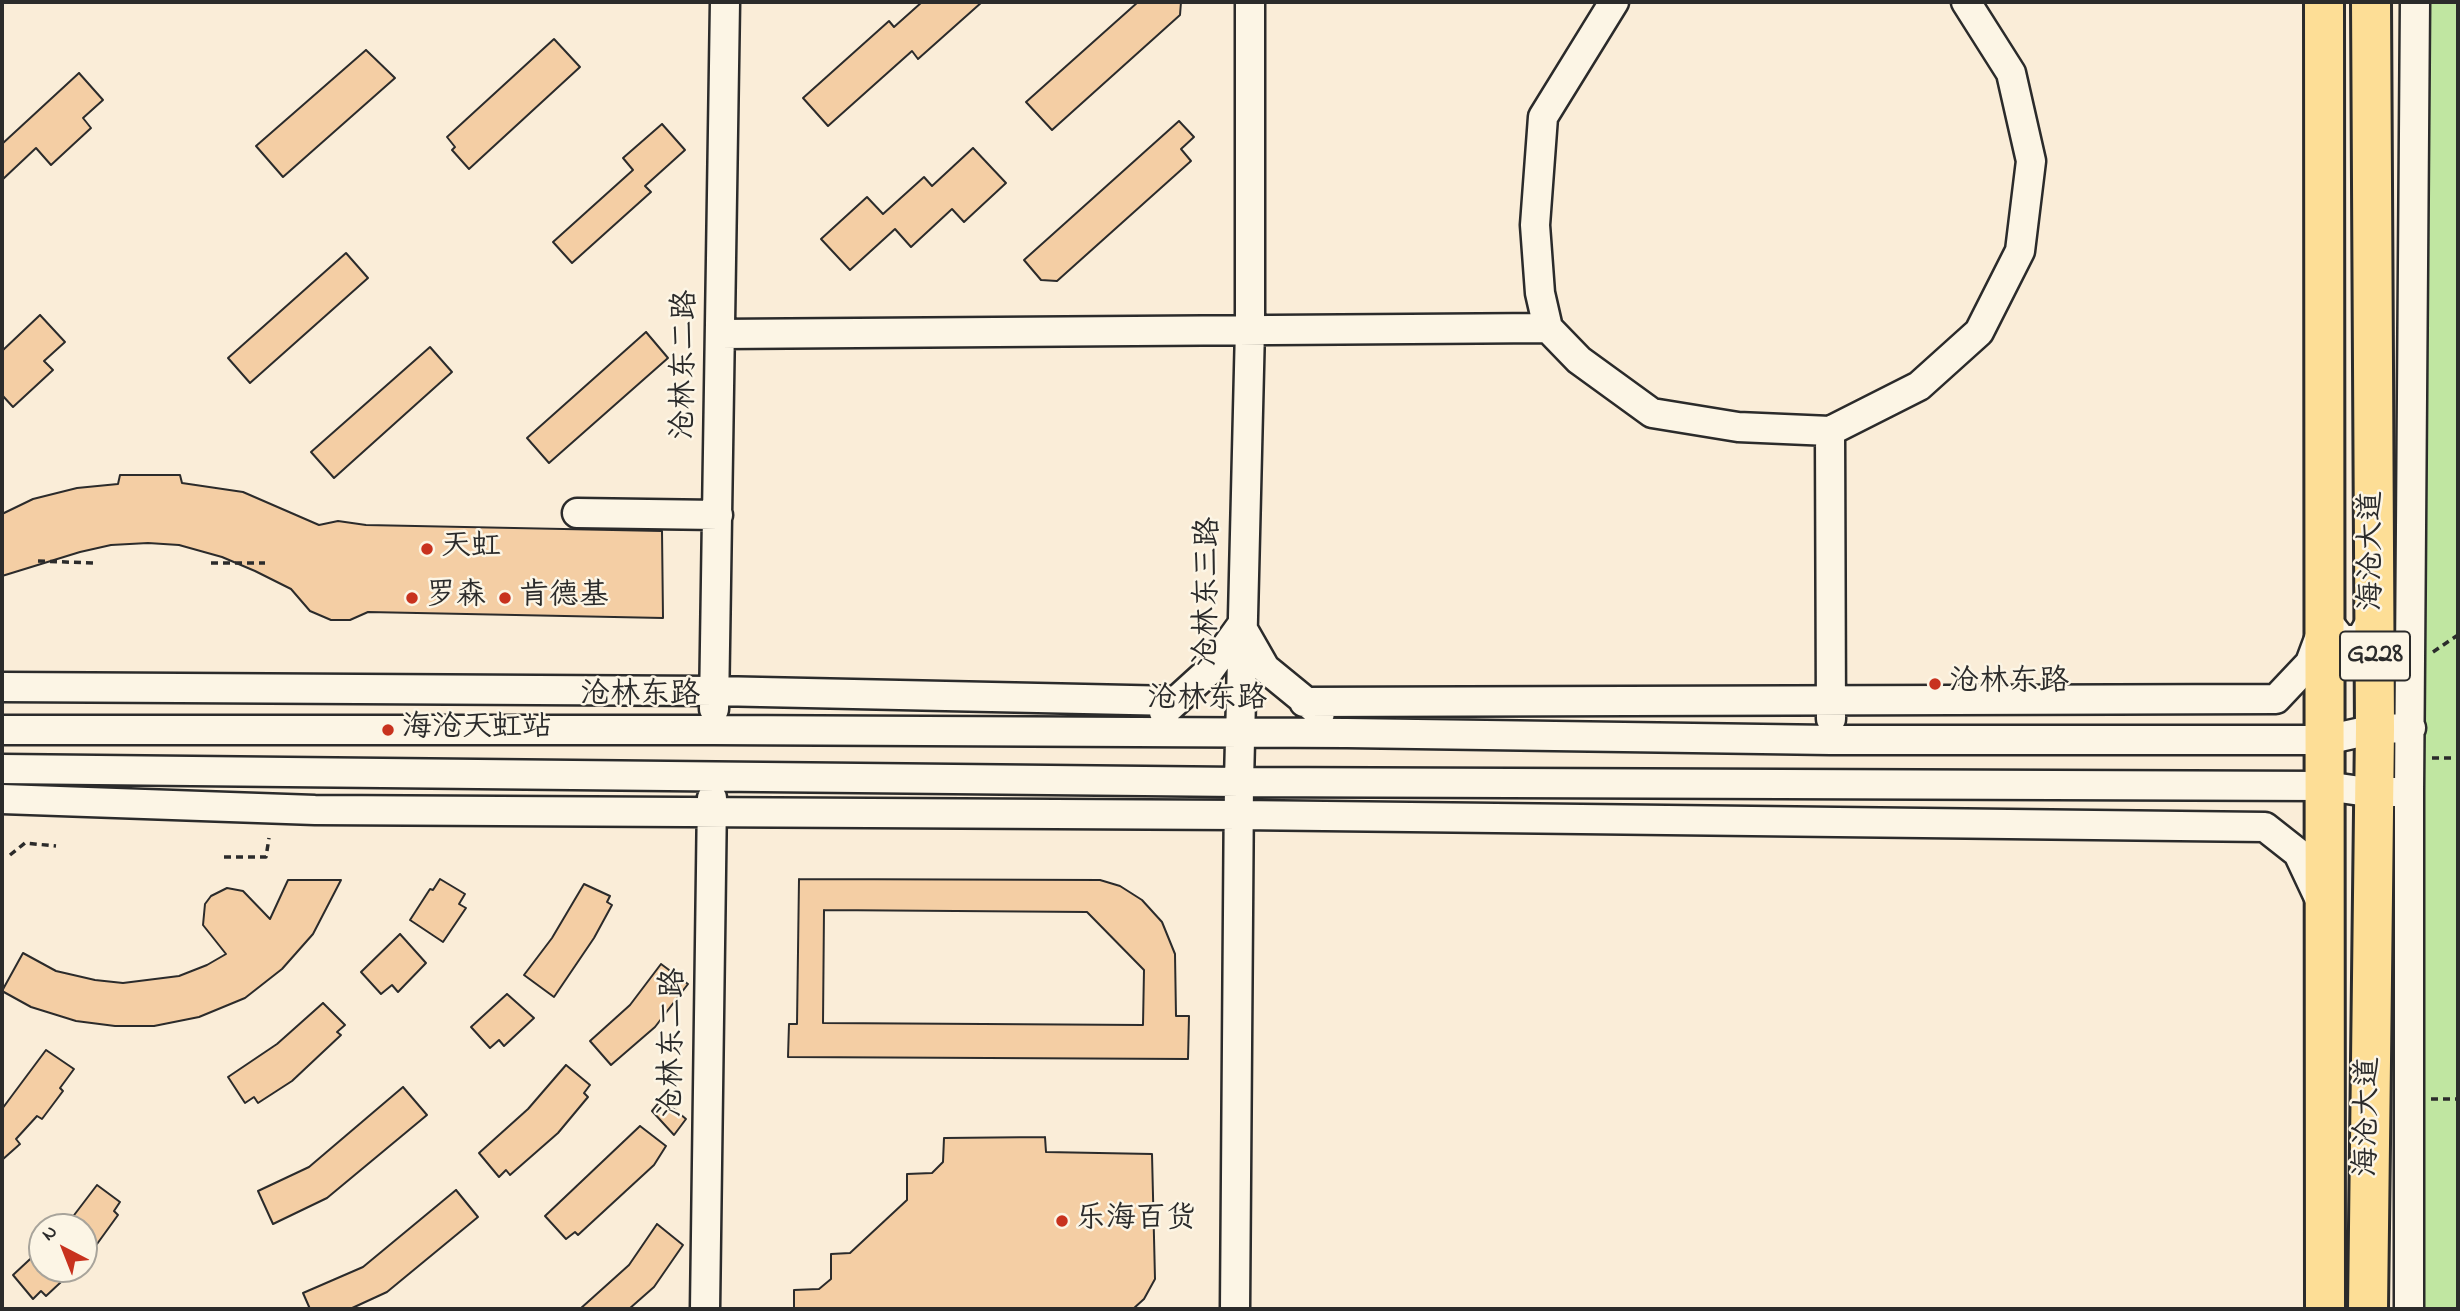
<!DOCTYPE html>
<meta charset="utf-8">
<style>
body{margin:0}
#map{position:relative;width:2460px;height:1311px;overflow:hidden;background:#faedd8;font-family:"Indie Flower",sans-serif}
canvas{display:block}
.frame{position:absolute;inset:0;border:4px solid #2b2b2b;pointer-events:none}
.north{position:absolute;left:28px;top:1213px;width:70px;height:70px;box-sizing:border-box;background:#fcf5e5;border:2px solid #a8a49b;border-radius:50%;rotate:318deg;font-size:19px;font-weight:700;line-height:28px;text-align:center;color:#2b2b2b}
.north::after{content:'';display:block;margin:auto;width:24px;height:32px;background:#c8321e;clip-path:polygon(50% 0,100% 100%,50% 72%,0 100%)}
</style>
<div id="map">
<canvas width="2460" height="1311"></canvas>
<div class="frame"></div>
<div class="north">N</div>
</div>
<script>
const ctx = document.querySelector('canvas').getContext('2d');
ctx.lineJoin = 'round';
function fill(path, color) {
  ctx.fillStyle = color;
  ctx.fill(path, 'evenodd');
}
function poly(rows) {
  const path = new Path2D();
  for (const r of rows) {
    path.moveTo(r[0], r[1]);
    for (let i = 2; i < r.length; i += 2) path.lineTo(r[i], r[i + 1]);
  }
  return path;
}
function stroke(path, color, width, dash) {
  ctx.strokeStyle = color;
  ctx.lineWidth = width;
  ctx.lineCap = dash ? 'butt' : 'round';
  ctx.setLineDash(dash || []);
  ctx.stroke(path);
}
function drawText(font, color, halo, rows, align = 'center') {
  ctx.font = font + ' "Indie Flower","LXGW WenKai TC",sans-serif';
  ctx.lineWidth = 5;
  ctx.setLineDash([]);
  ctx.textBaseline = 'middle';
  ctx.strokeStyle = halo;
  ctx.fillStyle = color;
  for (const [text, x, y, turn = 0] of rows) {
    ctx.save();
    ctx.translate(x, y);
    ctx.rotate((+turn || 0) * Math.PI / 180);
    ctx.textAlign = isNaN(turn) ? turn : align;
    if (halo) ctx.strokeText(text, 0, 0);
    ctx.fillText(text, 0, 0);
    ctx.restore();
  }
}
const green = poly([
 [2421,2,2458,2,2458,1309,2423,1309,2424,824,2414,522]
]);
const building = poly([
 [922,2,982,2,918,59,912,51,828,126,803,98,889,21,894,27,922,2],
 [1138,2,1181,2,1180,15,1052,130,1026,102,1138,2],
 [554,39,580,67,469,169,452,150,455,147,447,137,554,39],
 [366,50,395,78,283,177,256,146,366,50],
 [79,73,103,100,83,118,91,128,51,165,36,148,2,180,2,144,79,73],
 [1179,121,1194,137,1181,149,1191,161,1057,281,1041,280,1024,260,1179,121],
 [662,124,685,150,645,186,651,192,572,263,553,242,633,170,623,158,662,124],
 [973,148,1006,183,964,222,952,209,911,247,895,229,850,270,821,239,867,197,883,214,924,177,932,186,973,148],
 [346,253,368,278,250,383,228,358,346,253],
 [40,315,65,342,44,361,53,370,13,407,2,395,2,351,40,315],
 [646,332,668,358,549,463,527,438,646,332],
 [430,347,452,372,334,478,311,452,430,347],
 [120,475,180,475,182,483,243,492,319,525,338,521,366,525,662,531,663,618,368,612,350,620,331,620,310,611,291,589,255,571,222,557,179,545,148,543,111,545,80,552,2,576,2,514,33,499,77,488,118,484,120,475],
 [440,879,465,894,459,904,466,908,443,942,410,920,430,889,433,890,440,879],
 [799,879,1100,880,1120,886,1142,900,1162,922,1175,954,1176,1016,1189,1016,1188,1059,788,1057,789,1024,797,1024,799,879],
 [824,910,1087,912,1144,970,1143,1025,823,1023,824,910],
 [288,880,341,880,313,934,282,969,245,998,199,1017,154,1026,115,1026,76,1021,31,1007,2,991,23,953,56,971,95,980,123,983,179,976,207,965,226,954,203,925,205,904,211,896,227,888,243,891,270,919,288,880],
 [584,884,610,896,607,902,612,905,594,938,554,997,524,975,552,938,584,884],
 [400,934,426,963,398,992,392,985,381,994,361,972,400,934],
 [661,964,688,984,655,1027,611,1065,590,1041,630,1005,661,964],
 [507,994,534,1018,504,1046,499,1040,490,1048,471,1027,507,994],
 [323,1003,345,1025,337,1032,341,1035,292,1081,258,1103,254,1097,245,1103,228,1077,277,1044,323,1003],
 [46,1050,74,1069,60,1088,63,1091,42,1119,37,1116,16,1139,20,1144,2,1160,2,1109,46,1050],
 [566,1065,590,1085,584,1093,588,1097,558,1133,510,1175,506,1170,499,1177,479,1153,528,1109,566,1065],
 [403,1087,427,1115,327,1198,273,1224,258,1191,309,1167,403,1087],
 [662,1099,686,1119,674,1135,652,1111,662,1099],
 [640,1126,666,1146,654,1165,578,1235,575,1232,566,1239,545,1216,640,1126],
 [1045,1137,1046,1152,1152,1154,1155,1279,1144,1299,1133,1309,794,1309,794,1290,819,1289,831,1279,831,1254,850,1253,907,1200,907,1174,932,1173,943,1162,944,1138,1045,1137],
 [97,1185,120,1202,114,1211,118,1215,84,1262,84,1227,65,1227,97,1185],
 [456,1190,478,1217,387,1292,350,1309,310,1309,303,1293,363,1267,456,1190],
 [657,1224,683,1245,654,1287,629,1309,580,1309,629,1265,657,1224],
 [42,1248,42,1269,75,1269,46,1296,41,1291,33,1299,13,1275,42,1248]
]);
const path = poly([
 [38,561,93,563],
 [211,563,265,563],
 [2433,652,2458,635],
 [2432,758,2458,758],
 [10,855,25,843,56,846],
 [224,857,266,857,269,838],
 [2431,1099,2458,1099]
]);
const minor = poly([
 [1614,2,1543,117,1535,225,1540,293,1548,328,1579,360,1652,413,1738,427,1830,431,1919,386,1979,332,2020,251,2031,161,2011,73,1966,2],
 [720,334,1548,328],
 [1830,431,1831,719],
 [577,513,718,515],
 [2,687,715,691,1176,701],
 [1304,702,2276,699,2310,663,2326,620,2342,640,2360,640,2374,616],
 [714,709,725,2],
 [1164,712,1208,672,1241,626,1265,668,1320,713],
 [2,730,714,730,1347,733,1831,740,2326,740,2375,729,2411,728],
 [2,769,1239,782,2325,786,2375,793,2409,791],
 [2,799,315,810,1239,815,2265,827,2298,853,2321,902],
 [705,1309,712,798],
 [1235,1309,1239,782,1250,328,1250,2],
 [2409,1309,2409,791,2415,2]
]);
const highway = poly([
 [2324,2,2325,1309],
 [2368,1309,2375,729,2371,2]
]);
const markers = [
 [427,549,7,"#c8321e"],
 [412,598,7,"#c8321e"],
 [505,598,7,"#c8321e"],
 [1935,684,7,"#c8321e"],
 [388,730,7,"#c8321e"],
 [1062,1221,7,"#c8321e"]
];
const shields = [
 [2375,656,70]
];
const shieldNames = [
 ["G228",2375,656]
];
const streetNames = [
 ["沧林东二路",687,365,-89],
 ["海沧大道",2374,551,-90],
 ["沧林东三路",1210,592,-89],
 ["沧林东路",640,697],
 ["沧林东路",1207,701],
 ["沧林东二路",675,1043,-89],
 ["海沧大道",2370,1117,-89]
];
const poiNames = [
 ["天虹",441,549],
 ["罗森",426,598],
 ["肯德基",519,598],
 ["沧林东路",1949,684],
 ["海沧天虹站",402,730],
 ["乐海百货",1076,1221]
];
fill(green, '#c0e6a1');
fill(building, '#f4cea4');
stroke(building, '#2b2b2b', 2);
stroke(minor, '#2b2b2b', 33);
stroke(highway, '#2b2b2b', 44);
stroke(path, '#2b2b2b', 3.5, [7, 5]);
stroke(minor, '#fcf5e5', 28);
stroke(highway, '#fdde96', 38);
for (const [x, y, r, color] of markers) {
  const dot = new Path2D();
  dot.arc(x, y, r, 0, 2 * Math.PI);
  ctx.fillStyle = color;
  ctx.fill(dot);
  stroke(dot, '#fcf5e5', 2.5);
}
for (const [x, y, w] of shields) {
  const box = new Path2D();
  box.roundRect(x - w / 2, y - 24.5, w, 49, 5);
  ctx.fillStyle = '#fcf5e5';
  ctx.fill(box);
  stroke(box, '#2b2b2b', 2);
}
drawText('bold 28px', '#2b2b2b', null, shieldNames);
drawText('30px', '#2b2b2b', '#fcf5e5', streetNames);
drawText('30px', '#2b2b2b', '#fcf5e5', poiNames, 'left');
</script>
